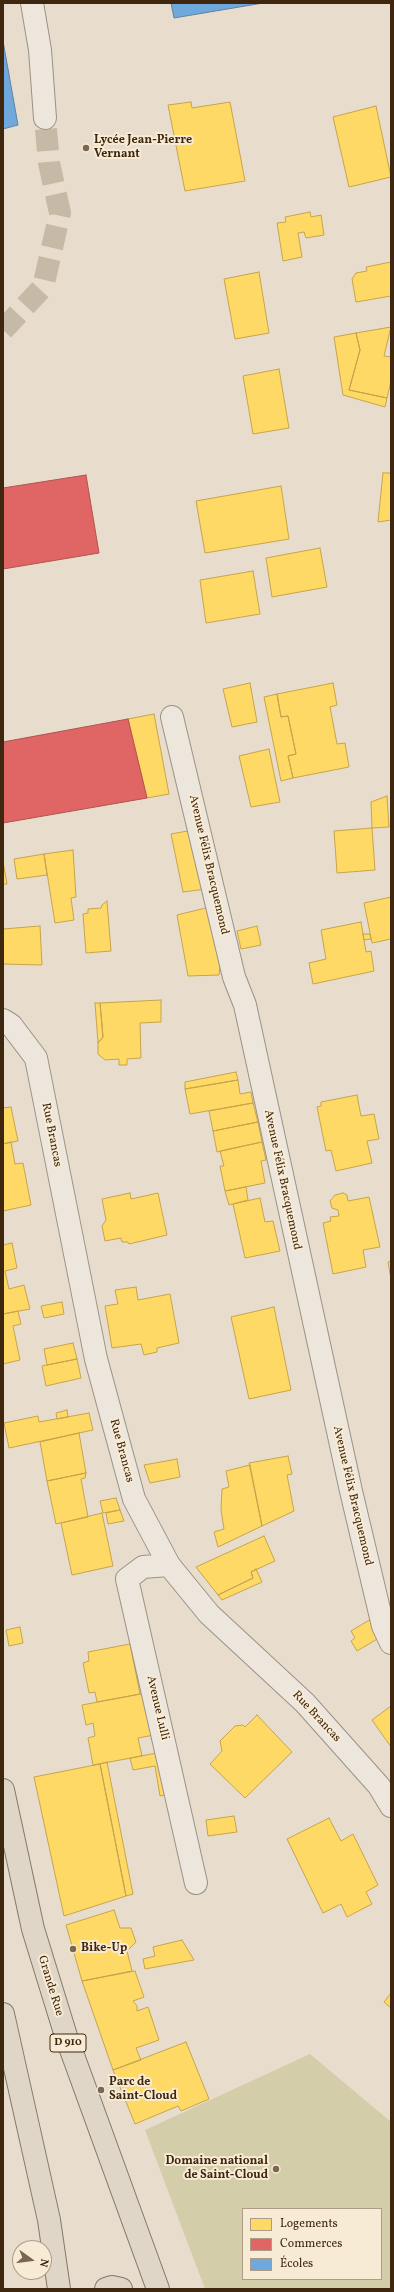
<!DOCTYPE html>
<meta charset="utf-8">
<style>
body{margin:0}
#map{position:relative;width:394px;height:2292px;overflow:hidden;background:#e8ddcc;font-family:Vollkorn,serif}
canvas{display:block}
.frame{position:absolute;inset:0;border:4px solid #3f270f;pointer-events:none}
.legend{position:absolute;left:242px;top:2208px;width:140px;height:72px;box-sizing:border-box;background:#f8ebd5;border:1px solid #ae9d86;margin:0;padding:5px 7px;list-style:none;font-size:12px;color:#3f270f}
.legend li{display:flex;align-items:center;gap:8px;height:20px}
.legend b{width:20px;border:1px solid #ae9d86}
.north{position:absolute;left:12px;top:2240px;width:40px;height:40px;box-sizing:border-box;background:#f8ebd5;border:1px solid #ae9d86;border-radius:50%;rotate:104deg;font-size:11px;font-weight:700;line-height:16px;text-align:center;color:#3f270f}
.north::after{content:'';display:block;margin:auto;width:14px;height:18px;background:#7a6751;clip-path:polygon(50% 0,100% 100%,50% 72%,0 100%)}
</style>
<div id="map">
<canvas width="394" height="2292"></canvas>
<div class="frame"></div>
<ul class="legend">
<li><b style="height:11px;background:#ffd966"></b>Logements</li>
<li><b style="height:11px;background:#e06666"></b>Commerces</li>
<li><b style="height:11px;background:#6fa8dc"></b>Écoles</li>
</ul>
<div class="north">N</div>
</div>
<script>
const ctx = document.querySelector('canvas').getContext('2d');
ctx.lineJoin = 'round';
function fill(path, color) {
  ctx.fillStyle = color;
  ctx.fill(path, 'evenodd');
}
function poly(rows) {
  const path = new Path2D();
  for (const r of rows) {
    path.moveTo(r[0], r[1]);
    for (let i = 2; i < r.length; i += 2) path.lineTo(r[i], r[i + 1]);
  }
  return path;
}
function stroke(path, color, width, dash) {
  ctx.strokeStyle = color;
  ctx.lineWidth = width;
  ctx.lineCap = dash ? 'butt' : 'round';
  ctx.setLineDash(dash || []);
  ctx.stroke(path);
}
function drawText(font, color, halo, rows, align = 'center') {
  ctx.font = font + ' Vollkorn,serif';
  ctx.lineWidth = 4;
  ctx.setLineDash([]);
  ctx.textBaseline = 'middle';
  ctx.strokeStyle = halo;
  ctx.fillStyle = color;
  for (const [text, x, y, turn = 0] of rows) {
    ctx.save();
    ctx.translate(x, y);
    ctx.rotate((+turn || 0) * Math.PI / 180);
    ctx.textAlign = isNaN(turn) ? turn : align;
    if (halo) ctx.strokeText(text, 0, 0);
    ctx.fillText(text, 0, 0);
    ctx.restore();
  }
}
const green = poly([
 [310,2054,391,2122,391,2289,205,2289,145,2130],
 [243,2209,381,2209,381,2279,243,2279]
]);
const homes = poly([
 [191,102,192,108,230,102,245,181,185,191,168,105,191,102],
 [376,106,391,177,349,187,333,117,376,106],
 [310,212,311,217,321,215,324,235,306,238,304,232,298,233,302,257,283,261,277,223,286,222,285,217,310,212],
 [391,262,391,296,356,302,352,279,356,273,367,271,366,267,391,262],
 [259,272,269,333,235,339,224,279,259,272],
 [391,327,384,356,391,357,391,381,387,398,349,390,360,350,356,333,391,327],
 [356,333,360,350,349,390,387,398,385,407,343,395,334,337,356,333],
 [279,369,289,428,253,434,243,376,279,369],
 [383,473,391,473,391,520,378,522,383,473],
 [281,486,289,539,205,553,196,501,281,486],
 [320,548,327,587,272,597,266,558,320,548],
 [253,571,260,614,206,623,200,580,253,571],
 [250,683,257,722,232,727,223,689,250,683],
 [333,683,337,705,330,707,337,744,345,743,349,767,293,778,288,756,296,754,288,716,281,717,277,694,333,683],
 [277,694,281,717,288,716,296,754,288,756,293,778,281,781,264,697,277,694],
 [154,714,169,794,147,798,128,719,154,714],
 [269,749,280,802,251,807,239,756,269,749],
 [387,796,389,827,372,828,371,802,387,796],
 [372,828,375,870,337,873,334,831,372,828],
 [193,830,206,889,183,892,171,834,193,830],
 [73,850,76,897,71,898,74,920,55,923,44,854,73,850],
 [44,854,47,875,17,879,14,859,44,854],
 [3,861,7,884,3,884,3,861],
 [391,897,391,939,372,943,364,903,391,897],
 [107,901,111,951,86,953,83,914,88,913,88,909,101,908,102,905,107,901],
 [210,907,221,957,219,975,188,976,177,915,210,907],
 [361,922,366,952,371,951,374,971,313,984,309,963,326,959,321,930,361,922],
 [40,926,42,965,3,964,3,929,40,926],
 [257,926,261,945,241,949,237,931,257,926],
 [363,934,370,934,371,939,364,940,363,934],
 [161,1000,161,1022,140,1023,141,1058,127,1059,127,1065,119,1065,119,1059,105,1060,98,1054,98,1043,103,1037,100,1003,161,1000],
 [95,1003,100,1003,103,1037,98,1043,95,1003],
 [236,1072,238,1080,185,1089,185,1082,236,1072],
 [238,1080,240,1094,251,1092,253,1103,190,1114,185,1089,238,1080],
 [357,1095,361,1116,374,1114,379,1139,367,1141,372,1163,336,1171,331,1150,326,1151,317,1107,321,1106,321,1102,357,1095],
 [253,1103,258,1122,213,1131,209,1111,253,1103],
 [11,1107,18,1141,3,1144,3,1108,11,1107],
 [258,1122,262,1142,217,1152,213,1131,258,1122],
 [11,1142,15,1164,23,1163,31,1205,3,1211,3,1144,11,1142],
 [262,1142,266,1160,261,1161,265,1183,225,1191,220,1166,224,1166,220,1151,262,1142],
 [246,1187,248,1200,229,1205,225,1191,246,1187],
 [130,1193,131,1199,158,1193,167,1235,129,1244,128,1242,122,1242,121,1238,105,1241,102,1226,106,1220,102,1199,130,1193],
 [343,1193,347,1195,348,1201,369,1197,380,1247,363,1250,366,1267,333,1274,323,1223,331,1221,330,1217,339,1216,338,1210,332,1208,330,1201,335,1195,343,1193],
 [260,1198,265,1222,273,1221,280,1251,245,1258,233,1204,260,1198],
 [12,1243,17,1268,5,1271,9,1289,24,1285,30,1309,3,1314,3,1245,12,1243],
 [391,1261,391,1279,388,1262,391,1261],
 [136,1287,138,1300,170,1294,179,1343,157,1348,157,1352,144,1355,141,1344,112,1348,105,1306,118,1304,115,1290,136,1287],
 [62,1302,64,1314,44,1318,41,1306,62,1302],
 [274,1307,291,1390,249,1399,231,1317,274,1307],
 [18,1311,21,1324,13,1326,20,1360,3,1364,3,1314,18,1311],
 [73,1343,77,1359,47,1365,44,1349,73,1343],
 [77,1359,81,1378,46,1386,42,1366,77,1359],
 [67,1410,68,1417,57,1419,56,1413,67,1410],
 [89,1413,93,1430,9,1448,4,1423,38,1416,39,1422,89,1413],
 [79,1433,86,1473,47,1481,40,1442,79,1433],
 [288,1456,292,1474,287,1475,294,1511,262,1526,249,1463,288,1456],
 [177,1459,180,1477,150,1483,144,1465,177,1459],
 [250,1465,262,1526,218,1547,214,1532,224,1529,221,1510,222,1489,229,1487,226,1471,250,1465],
 [86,1473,85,1478,81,1479,88,1517,56,1524,47,1481,86,1473],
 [116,1498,120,1510,103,1513,100,1501,116,1498],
 [120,1510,124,1521,108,1524,106,1513,120,1510],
 [102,1513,113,1566,72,1575,61,1523,102,1513],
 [264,1536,275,1561,251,1572,253,1578,218,1595,196,1567,264,1536],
 [256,1569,262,1582,222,1600,218,1595,253,1578,251,1572,256,1569],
 [371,1619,379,1638,357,1651,351,1641,355,1638,351,1631,371,1619],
 [20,1627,23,1643,9,1646,6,1630,20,1627],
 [130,1644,140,1694,97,1702,95,1692,89,1693,83,1663,89,1661,88,1652,130,1644],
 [146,1693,154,1735,138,1738,142,1756,93,1765,88,1738,95,1736,93,1723,86,1725,82,1705,146,1693],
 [391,1706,391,1747,372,1720,391,1706],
 [257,1715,292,1752,245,1798,210,1764,222,1751,220,1741,235,1726,243,1725,245,1727,257,1715],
 [157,1753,165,1795,160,1796,155,1766,133,1770,130,1758,157,1753],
 [107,1762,133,1894,126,1896,100,1764,107,1762],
 [100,1764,126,1896,64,1916,34,1777,100,1764],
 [234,1816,237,1832,208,1836,206,1820,234,1816],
 [329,1818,341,1841,353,1834,378,1885,366,1892,372,1904,347,1917,341,1904,323,1913,287,1839,329,1818],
 [114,1910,120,1928,131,1928,136,1942,127,1951,132,1971,82,1981,66,1925,114,1910],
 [182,1940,194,1960,145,1969,143,1959,155,1956,153,1947,182,1940],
 [135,1971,144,1997,133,2001,137,2006,137,2011,148,2007,159,2040,136,2048,141,2060,113,2070,82,1981,135,1971],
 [391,1993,391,2008,384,2002,391,1993],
 [186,2042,209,2099,181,2111,178,2106,135,2124,113,2070,186,2042]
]);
const shops = poly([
 [86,475,99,553,3,569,3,488,86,475],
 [128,719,147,798,3,823,3,742,128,719]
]);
const schools = poly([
 [171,3,263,3,174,18,171,3],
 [3,41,18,125,3,129,3,41]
]);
const minorTunnel = poly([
 [3,330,43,287,60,213,49,163,45,118]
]);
const minor = poly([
 [32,3,40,50,45,118],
 [172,717,234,977,245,1005,351,1491,383,1626,391,1643],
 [3,1020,11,1025,36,1058,96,1359,134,1499,169,1565,209,1614,305,1703,379,1786,391,1806],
 [169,1565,143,1567,127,1579,196,1883]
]);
const major = poly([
 [3,1790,33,1929,66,2036,158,2289],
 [3,2014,49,2220,59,2289],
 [106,2289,112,2287,121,2289]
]);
const markers = [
 [86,148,4,"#7a6751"],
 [73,1949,4,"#7a6751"],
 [101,2090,4,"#7a6751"],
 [276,2169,4,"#7a6751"]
];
const shields = [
 [68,2043,36]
];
const shieldNames = [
 ["D 910",68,2043]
];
const poiNames = [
 ["Lycée Jean-Pierre",94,141],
 ["Vernant",94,155],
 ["Bike-Up",81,1949],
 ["Parc de",109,2083],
 ["Saint-Cloud",109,2097],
 ["Domaine national",268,2162,"right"],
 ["de Saint-Cloud",268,2176,"right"]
];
const streetNames = [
 ["Avenue Félix Bracquemond",208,865,77],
 ["Rue Brancas",51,1135,79],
 ["Avenue Félix Bracquemond",282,1180,78],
 ["Rue Brancas",121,1451,75],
 ["Avenue Félix Bracquemond",352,1496,77],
 ["Avenue Lulli",157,1708,77],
 ["Rue Brancas",316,1717,47],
 ["Grande Rue",50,1986,73]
];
fill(green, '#d4cda9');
fill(homes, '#ffd966');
stroke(homes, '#c5a44c', 1);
fill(shops, '#e06666');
stroke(shops, '#b0534c', 1);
fill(schools, '#6fa8dc');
stroke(schools, '#61819e', 1);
stroke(minorTunnel, '#c6b9a6', 22, [22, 11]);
stroke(minor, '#9b9285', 24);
stroke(major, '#82796d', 24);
stroke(minor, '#ece6dd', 22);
stroke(major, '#e0d6c8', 22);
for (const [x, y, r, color] of markers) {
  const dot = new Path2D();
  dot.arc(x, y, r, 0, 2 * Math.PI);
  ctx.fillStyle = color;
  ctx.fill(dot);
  stroke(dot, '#f8ebd5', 1.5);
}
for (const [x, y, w] of shields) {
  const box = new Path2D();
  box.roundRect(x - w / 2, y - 9, w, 18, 3);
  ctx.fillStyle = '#f8ebd5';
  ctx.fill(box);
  stroke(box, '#3f270f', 1);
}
drawText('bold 11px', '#3f270f', null, shieldNames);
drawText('bold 12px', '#3f270f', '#f8ebd5', poiNames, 'left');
drawText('12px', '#3f270f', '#f8ebd5', streetNames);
</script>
